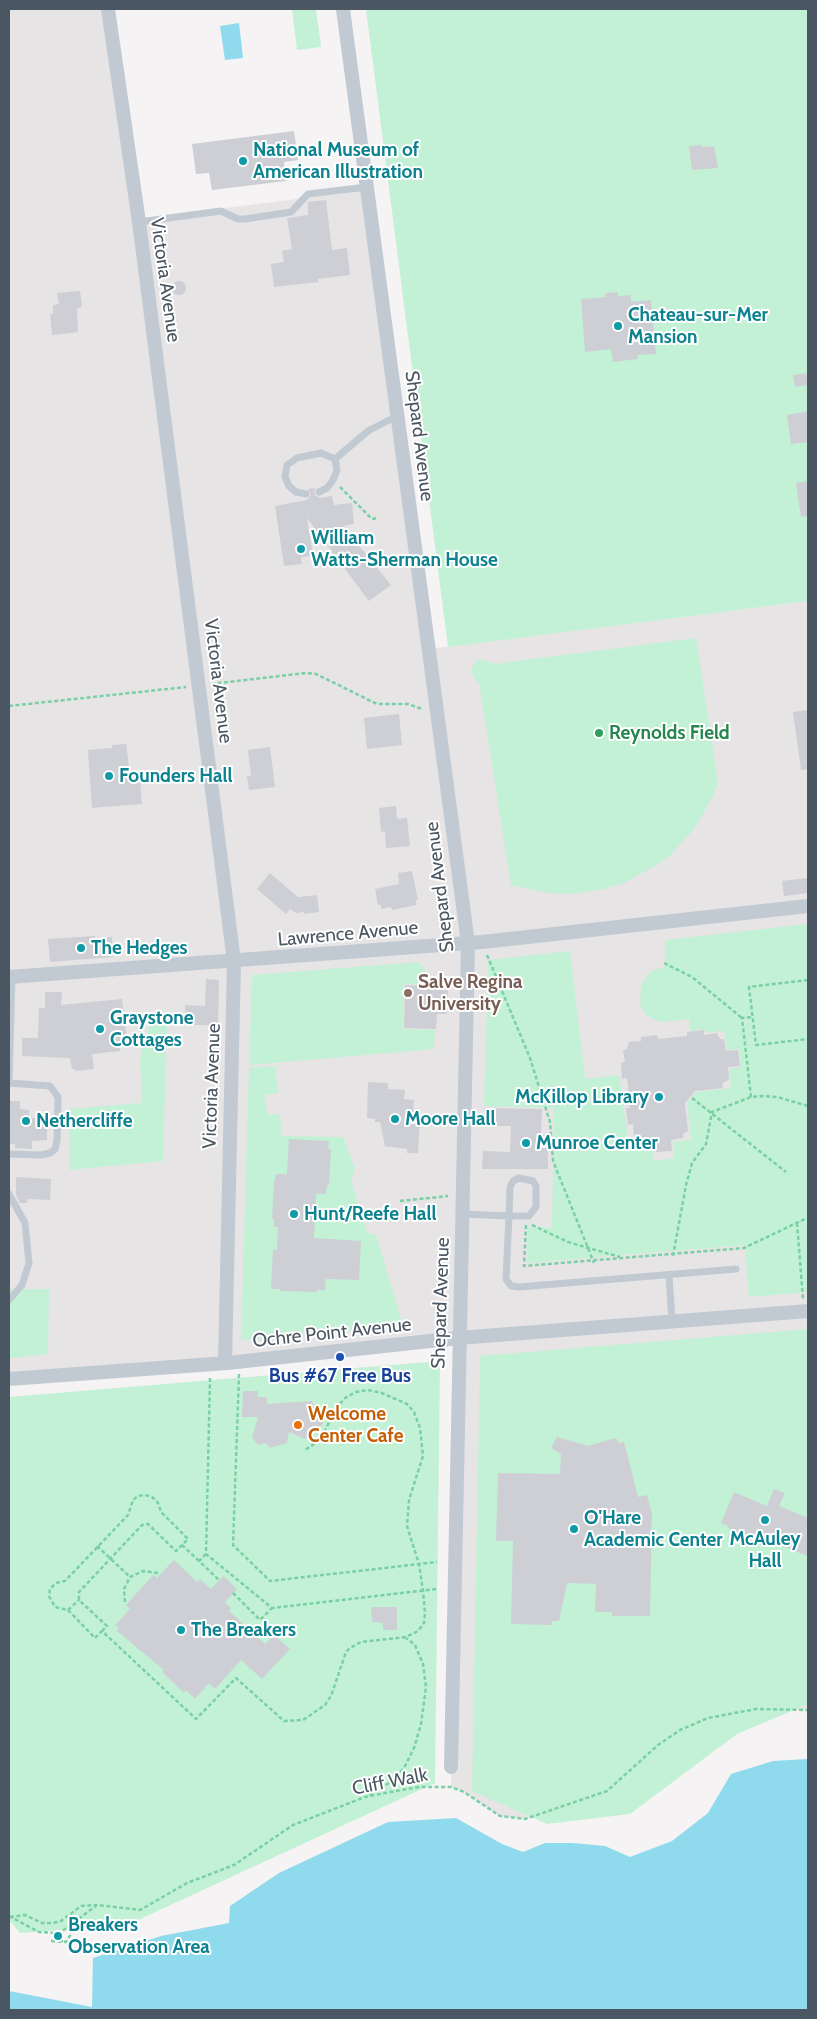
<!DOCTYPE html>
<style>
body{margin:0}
#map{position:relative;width:817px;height:2019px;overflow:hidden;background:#f5f3f3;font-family:Cabin,sans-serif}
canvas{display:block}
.frame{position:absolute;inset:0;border:10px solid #4a5661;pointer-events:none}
</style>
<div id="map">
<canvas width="817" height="2019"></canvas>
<div class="frame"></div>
</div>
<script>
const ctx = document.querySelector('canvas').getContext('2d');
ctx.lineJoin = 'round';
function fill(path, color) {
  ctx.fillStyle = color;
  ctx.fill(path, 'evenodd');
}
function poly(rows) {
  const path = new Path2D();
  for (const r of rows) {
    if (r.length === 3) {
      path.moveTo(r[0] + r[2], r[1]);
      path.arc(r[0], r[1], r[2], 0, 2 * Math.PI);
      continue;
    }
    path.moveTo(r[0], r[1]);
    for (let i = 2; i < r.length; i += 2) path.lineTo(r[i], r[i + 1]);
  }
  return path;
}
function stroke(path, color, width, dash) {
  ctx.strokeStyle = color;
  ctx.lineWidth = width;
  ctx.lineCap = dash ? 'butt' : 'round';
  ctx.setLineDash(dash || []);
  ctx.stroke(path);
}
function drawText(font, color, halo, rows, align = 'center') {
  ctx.font = font + ' Cabin,sans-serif';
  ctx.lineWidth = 4;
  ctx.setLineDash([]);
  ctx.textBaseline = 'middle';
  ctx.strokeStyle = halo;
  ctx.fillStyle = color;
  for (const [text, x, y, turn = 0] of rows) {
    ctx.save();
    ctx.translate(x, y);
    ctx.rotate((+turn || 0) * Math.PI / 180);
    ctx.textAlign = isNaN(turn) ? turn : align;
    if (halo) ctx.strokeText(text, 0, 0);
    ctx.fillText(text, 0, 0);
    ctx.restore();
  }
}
const education = poly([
 [9,9,108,9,138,219,368,190,429,649,808,601,808,1710,778,1708,581,1802,525,1819,500,1816,464,1792,451,1787,458,1338,9,1379]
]);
const green = poly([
 [292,9,316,9,321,47,297,50],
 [366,9,808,9,808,601,448,647],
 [696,638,718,783,711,800,693,830,669,856,655,866,624,883,605,889,568,894,548,893,511,885,479,683,475,680,471,671,475,662,482,659,494,664],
 [808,924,808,1292,749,1297,745,1245,527,1263,528,1227,552,1228,554,1108,484,1106,488,960,570,951,585,1079,619,1075,629,1146,652,1144,654,1161,674,1158,673,1142,691,1140,687,1103,696,1092,731,1088,729,1069,741,1067,739,1049,727,1050,724,1031,705,1032,705,1029,690,1031,689,1019,663,1022,653,1019,645,1014,640,1005,641,985,651,971,665,967,665,940],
 [419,962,429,977,429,985,404,984,403,1029,435,1030,434,1049,249,1065,252,975],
 [151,1019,167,1020,163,1161,69,1170,70,1109,142,1103,140,1057],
 [275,1066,278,1093,265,1095,267,1115,280,1114,282,1136,343,1137,355,1169,351,1181,367,1232,376,1235,403,1326,241,1340,249,1068],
 [9,1289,49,1289,48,1354,9,1358],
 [808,1329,808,1704,737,1734,630,1814,547,1824,472,1791,480,1356],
 [440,1361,435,1783,127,1925,20,1933,9,1920,9,1397]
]);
const water = poly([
 [239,23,243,58,225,60,220,26],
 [808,1759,808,2010,9,2010,9,1991,92,2007,93,1958,161,1936,229,1923,230,1906,279,1873,388,1822,456,1818,502,1844,523,1852,545,1843,572,1843,605,1846,630,1857,672,1841,708,1813,731,1774,773,1761]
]);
const building = poly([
 [294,131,298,160,284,162,286,181,212,190,209,173,196,174,192,144],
 [702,145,702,147,714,146,718,168,692,170,689,146],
 [326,200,332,250,347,248,350,275,318,279,319,282,274,287,271,264,284,262,282,251,292,249,287,218,308,215,308,202],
 [179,288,7],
 [80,291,82,307,77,308,78,332,52,335,50,314,53,314,53,305,59,304,57,293],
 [618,292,618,296,631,295,631,302,651,300,656,354,637,355,638,359,613,362,611,349,585,352,581,299,606,297,605,293],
 [808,373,808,385,795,387,793,375],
 [808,411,808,442,791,444,787,415],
 [808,481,808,516,801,517,796,483],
 [316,488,314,492,316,496,320,498,332,496,334,505,352,503,354,524,343,526,391,585,369,601,307,518,313,556,301,557,302,564,284,566,275,506,307,500,311,495,308,489],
 [808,710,808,769,801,770,793,712],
 [399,714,402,745,367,749,364,718],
 [126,744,131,782,140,781,142,804,92,808,88,750,112,748,112,745],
 [270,747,275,787,249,790,247,776,251,776,248,750],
 [396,806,397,819,407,818,410,846,386,848,385,831,381,832,379,808],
 [412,871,418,900,416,900,416,905,392,910,391,907,381,909,381,905,378,905,375,889,399,884,398,873],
 [270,873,298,897,317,895,319,912,304,914,304,912,296,913,290,909,286,914,257,889],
 [808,878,808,893,784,896,782,881],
 [95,936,95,939,112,937,113,957,50,962,48,939],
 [206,979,219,980,218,1025,185,1025,185,1005,205,1006],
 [405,985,435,986,435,989,448,990,447,1014,437,1014,436,1029,404,1028],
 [45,992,62,992,61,1005,122,999,127,1040,119,1041,120,1051,92,1054,94,1069,75,1071,75,1069,72,1069,70,1058,22,1056,22,1038,38,1038,39,1008,45,1008],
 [704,1030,704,1035,717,1033,720,1039,724,1039,726,1051,738,1050,740,1066,728,1067,729,1080,722,1083,723,1088,695,1091,685,1103,688,1131,683,1134,683,1138,671,1140,672,1151,656,1152,655,1142,642,1143,642,1139,634,1137,633,1124,628,1125,626,1108,630,1108,627,1078,622,1079,621,1063,625,1062,623,1050,627,1049,629,1042,641,1041,641,1037,657,1035,658,1039,687,1036,687,1032],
 [368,1082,388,1083,388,1089,405,1090,404,1099,414,1100,413,1117,420,1117,418,1153,407,1153,407,1149,385,1146,380,1122,375,1122,375,1119,367,1118],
 [9,1101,20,1101,20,1109,29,1110,29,1118,43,1118,43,1123,47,1124,47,1140,32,1141,32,1149,15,1148,15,1144,9,1144],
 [484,1108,542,1109,541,1135,548,1135,548,1169,482,1169,483,1151,510,1152,511,1126,484,1126],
 [289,1139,329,1141,328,1149,331,1149,329,1185,327,1185,326,1194,316,1194,314,1238,361,1241,359,1280,326,1279,325,1290,317,1290,317,1292,280,1291,280,1289,271,1289,273,1249,277,1250,278,1227,274,1227,274,1219,272,1219,274,1182,276,1174,287,1174],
 [16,1177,51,1179,50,1200,27,1199,27,1203,20,1203,16,1195],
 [243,1391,258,1391,258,1397,267,1397,267,1404,312,1401,313,1404,320,1407,323,1424,305,1439,289,1432,287,1443,270,1448,266,1443,259,1445,252,1438,258,1417,242,1417],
 [557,1437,588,1446,616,1438,619,1443,624,1442,638,1497,647,1495,652,1514,650,1616,612,1616,612,1612,595,1612,596,1584,567,1583,559,1621,552,1621,552,1625,511,1624,513,1541,496,1541,498,1473,560,1474,561,1454,551,1448],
 [774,1489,785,1493,779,1506,808,1518,808,1556,752,1535,742,1539,733,1535,728,1526,721,1523,734,1492,767,1506],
 [174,1560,197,1582,200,1579,211,1589,223,1576,237,1589,225,1602,231,1608,229,1611,265,1644,274,1635,290,1649,262,1679,241,1660,215,1689,209,1683,195,1699,186,1690,184,1693,162,1672,164,1670,117,1631,119,1628,115,1625,130,1609,126,1605,154,1574,157,1578],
 [371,1607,397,1607,397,1630,383,1630,383,1623,372,1622]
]);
const path = poly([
 [340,487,372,519,377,518],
 [211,684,306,673,316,674,377,704,408,704,422,709],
 [9,706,186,687],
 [487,955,530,1058,550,1122,553,1161,594,1263],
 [664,963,692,977,742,1018],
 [808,980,749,987,756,1045,808,1039],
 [751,1097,742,1018,753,1017],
 [692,1098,786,1172],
 [400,1201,448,1196],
 [797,1223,803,1299],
 [526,1225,524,1266,744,1248,807,1218],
 [532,1225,568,1242,620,1257],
 [673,1256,686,1185,692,1163,706,1144,712,1112,751,1097,764,1096,777,1097,808,1106],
 [239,1374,233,1545,270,1581,437,1562],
 [210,1378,206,1554,272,1608,437,1589],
 [97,1546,130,1577],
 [206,1554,199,1561,219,1580],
 [199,1561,182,1545,188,1539,161,1512,158,1503,152,1497,145,1495,138,1496,133,1500,128,1515,65,1581,56,1583,50,1589,49,1596,55,1607,68,1610,95,1638,102,1631,196,1719,236,1678,284,1721,303,1720,325,1705,331,1696,346,1652,350,1648,361,1642,406,1637,418,1631,424,1623,425,1613,423,1591,419,1564,407,1526,409,1500,423,1456,420,1428,414,1412,407,1404,382,1393,368,1390,356,1392,345,1398,337,1407,320,1440,305,1450],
 [233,1593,260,1620,272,1608],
 [125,1602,124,1589,130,1577,143,1571,158,1573],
 [68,1610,79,1600],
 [102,1631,107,1626,79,1600,79,1592,142,1525,148,1524,176,1551,182,1545],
 [369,1795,389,1783,404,1768,414,1748,421,1724,426,1687,423,1664,415,1645,406,1638],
 [9,1916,39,1932,55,1933,61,1932,97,1905,140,1910,187,1883,234,1865,293,1825,365,1797,385,1793,419,1787,451,1787,464,1792,500,1816,525,1819,607,1791,658,1745,680,1730,708,1718,756,1709,808,1710],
 [10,1917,25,1915,42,1923,52,1923,61,1921,81,1906,96,1905],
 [61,1932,62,1942],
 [51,1941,66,1942,71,1934]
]);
const lane = poly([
 [139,222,221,211,238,219,245,219,291,212,308,194,367,187],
 [335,459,368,431,397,416],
 [306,494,296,492,289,486,285,477,287,465,297,458,321,453,335,459,337,470,333,480,327,488,319,492],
 [9,1083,50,1086,58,1097,57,1141,55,1149,50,1153,41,1155,9,1154],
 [9,1083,12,976],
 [9,1194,25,1223,29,1263,22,1285,9,1300],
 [462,1214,509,1216,529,1216,536,1207,536,1186,533,1181,519,1178,513,1181,510,1187,509,1216,506,1279,511,1286,519,1287,736,1269],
 [669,1275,672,1321]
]);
const street = poly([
 [108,9,139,222,234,961,225,1363],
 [343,9,468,943,451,1767],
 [9,977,482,942,808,906],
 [9,1379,227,1363,458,1338,808,1311]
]);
const markers = [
 [243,161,5,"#0f9aa8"],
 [618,326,5,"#0f9aa8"],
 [301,549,5,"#0f9aa8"],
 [599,733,5,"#2e9e5b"],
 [109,776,5,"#0f9aa8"],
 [81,948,5,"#0f9aa8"],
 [408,993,5,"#8d6e63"],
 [100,1029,5,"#0f9aa8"],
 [659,1097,5,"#0f9aa8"],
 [395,1119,5,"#0f9aa8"],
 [26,1121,5,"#0f9aa8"],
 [526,1143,5,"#0f9aa8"],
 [294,1214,5,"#0f9aa8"],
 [340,1357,5,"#1a4fb4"],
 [298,1425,5,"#e8710a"],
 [765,1520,5,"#0f9aa8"],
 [574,1529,5,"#0f9aa8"],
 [181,1630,5,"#0f9aa8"],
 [58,1936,5,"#0f9aa8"]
];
const cultureNames = [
 ["National Museum of",253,150],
 ["American Illustration",253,172],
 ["Chateau-sur-Mer",628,315],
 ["Mansion",628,337],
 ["William",311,538],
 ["Watts-Sherman House",311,560],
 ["Founders Hall",119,776],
 ["The Hedges",91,948],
 ["Graystone",110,1018],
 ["Cottages",110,1040],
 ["McKillop Library",649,1097,"right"],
 ["Moore Hall",405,1119],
 ["Nethercliffe",36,1121],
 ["Munroe Center",536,1143],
 ["Hunt/Reefe Hall",304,1214],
 ["O'Hare",584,1518],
 ["Academic Center",584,1540],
 ["McAuley",765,1539,"center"],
 ["Hall",765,1561,"center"],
 ["The Breakers",191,1630],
 ["Breakers",68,1925],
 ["Observation Area",68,1947]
];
const streetNames = [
 ["Victoria Avenue",165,280,82],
 ["Shepard Avenue",419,436,83],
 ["Victoria Avenue",218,681,83],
 ["Shepard Avenue",440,887,-97],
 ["Lawrence Avenue",348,934,-5],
 ["Victoria Avenue",212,1086,-88],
 ["Shepard Avenue",441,1303,-88],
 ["Ochre Point Avenue",332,1333,-6],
 ["Cliff Walk",390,1782,-11]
];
const leisureNames = [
 ["Reynolds Field",609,733]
];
const educationNames = [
 ["Salve Regina",418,982],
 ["University",418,1004]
];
const transitNames = [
 ["Bus #67 Free Bus",340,1376]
];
const foodNames = [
 ["Welcome",308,1414],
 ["Center Cafe",308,1436]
];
fill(education, '#e6e4e5');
fill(green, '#c3f1d5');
fill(water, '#90daee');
fill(building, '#cdcfd5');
stroke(path, '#7ad0a6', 2.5, [4, 2.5]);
stroke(lane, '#c1cad2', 7);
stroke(street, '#c1cad2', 14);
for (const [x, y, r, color] of markers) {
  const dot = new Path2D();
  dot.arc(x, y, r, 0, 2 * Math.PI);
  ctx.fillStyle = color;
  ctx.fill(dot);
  stroke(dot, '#fff', 2);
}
drawText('bold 19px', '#0d838f', '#fff', cultureNames, 'left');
drawText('19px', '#4a5661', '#fff', streetNames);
drawText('bold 19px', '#27864d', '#fff', leisureNames, 'left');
drawText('bold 19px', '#785e54', '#fff', educationNames, 'left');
drawText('bold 19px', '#164399', '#fff', transitNames);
drawText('bold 19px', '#c56008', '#fff', foodNames, 'left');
</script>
